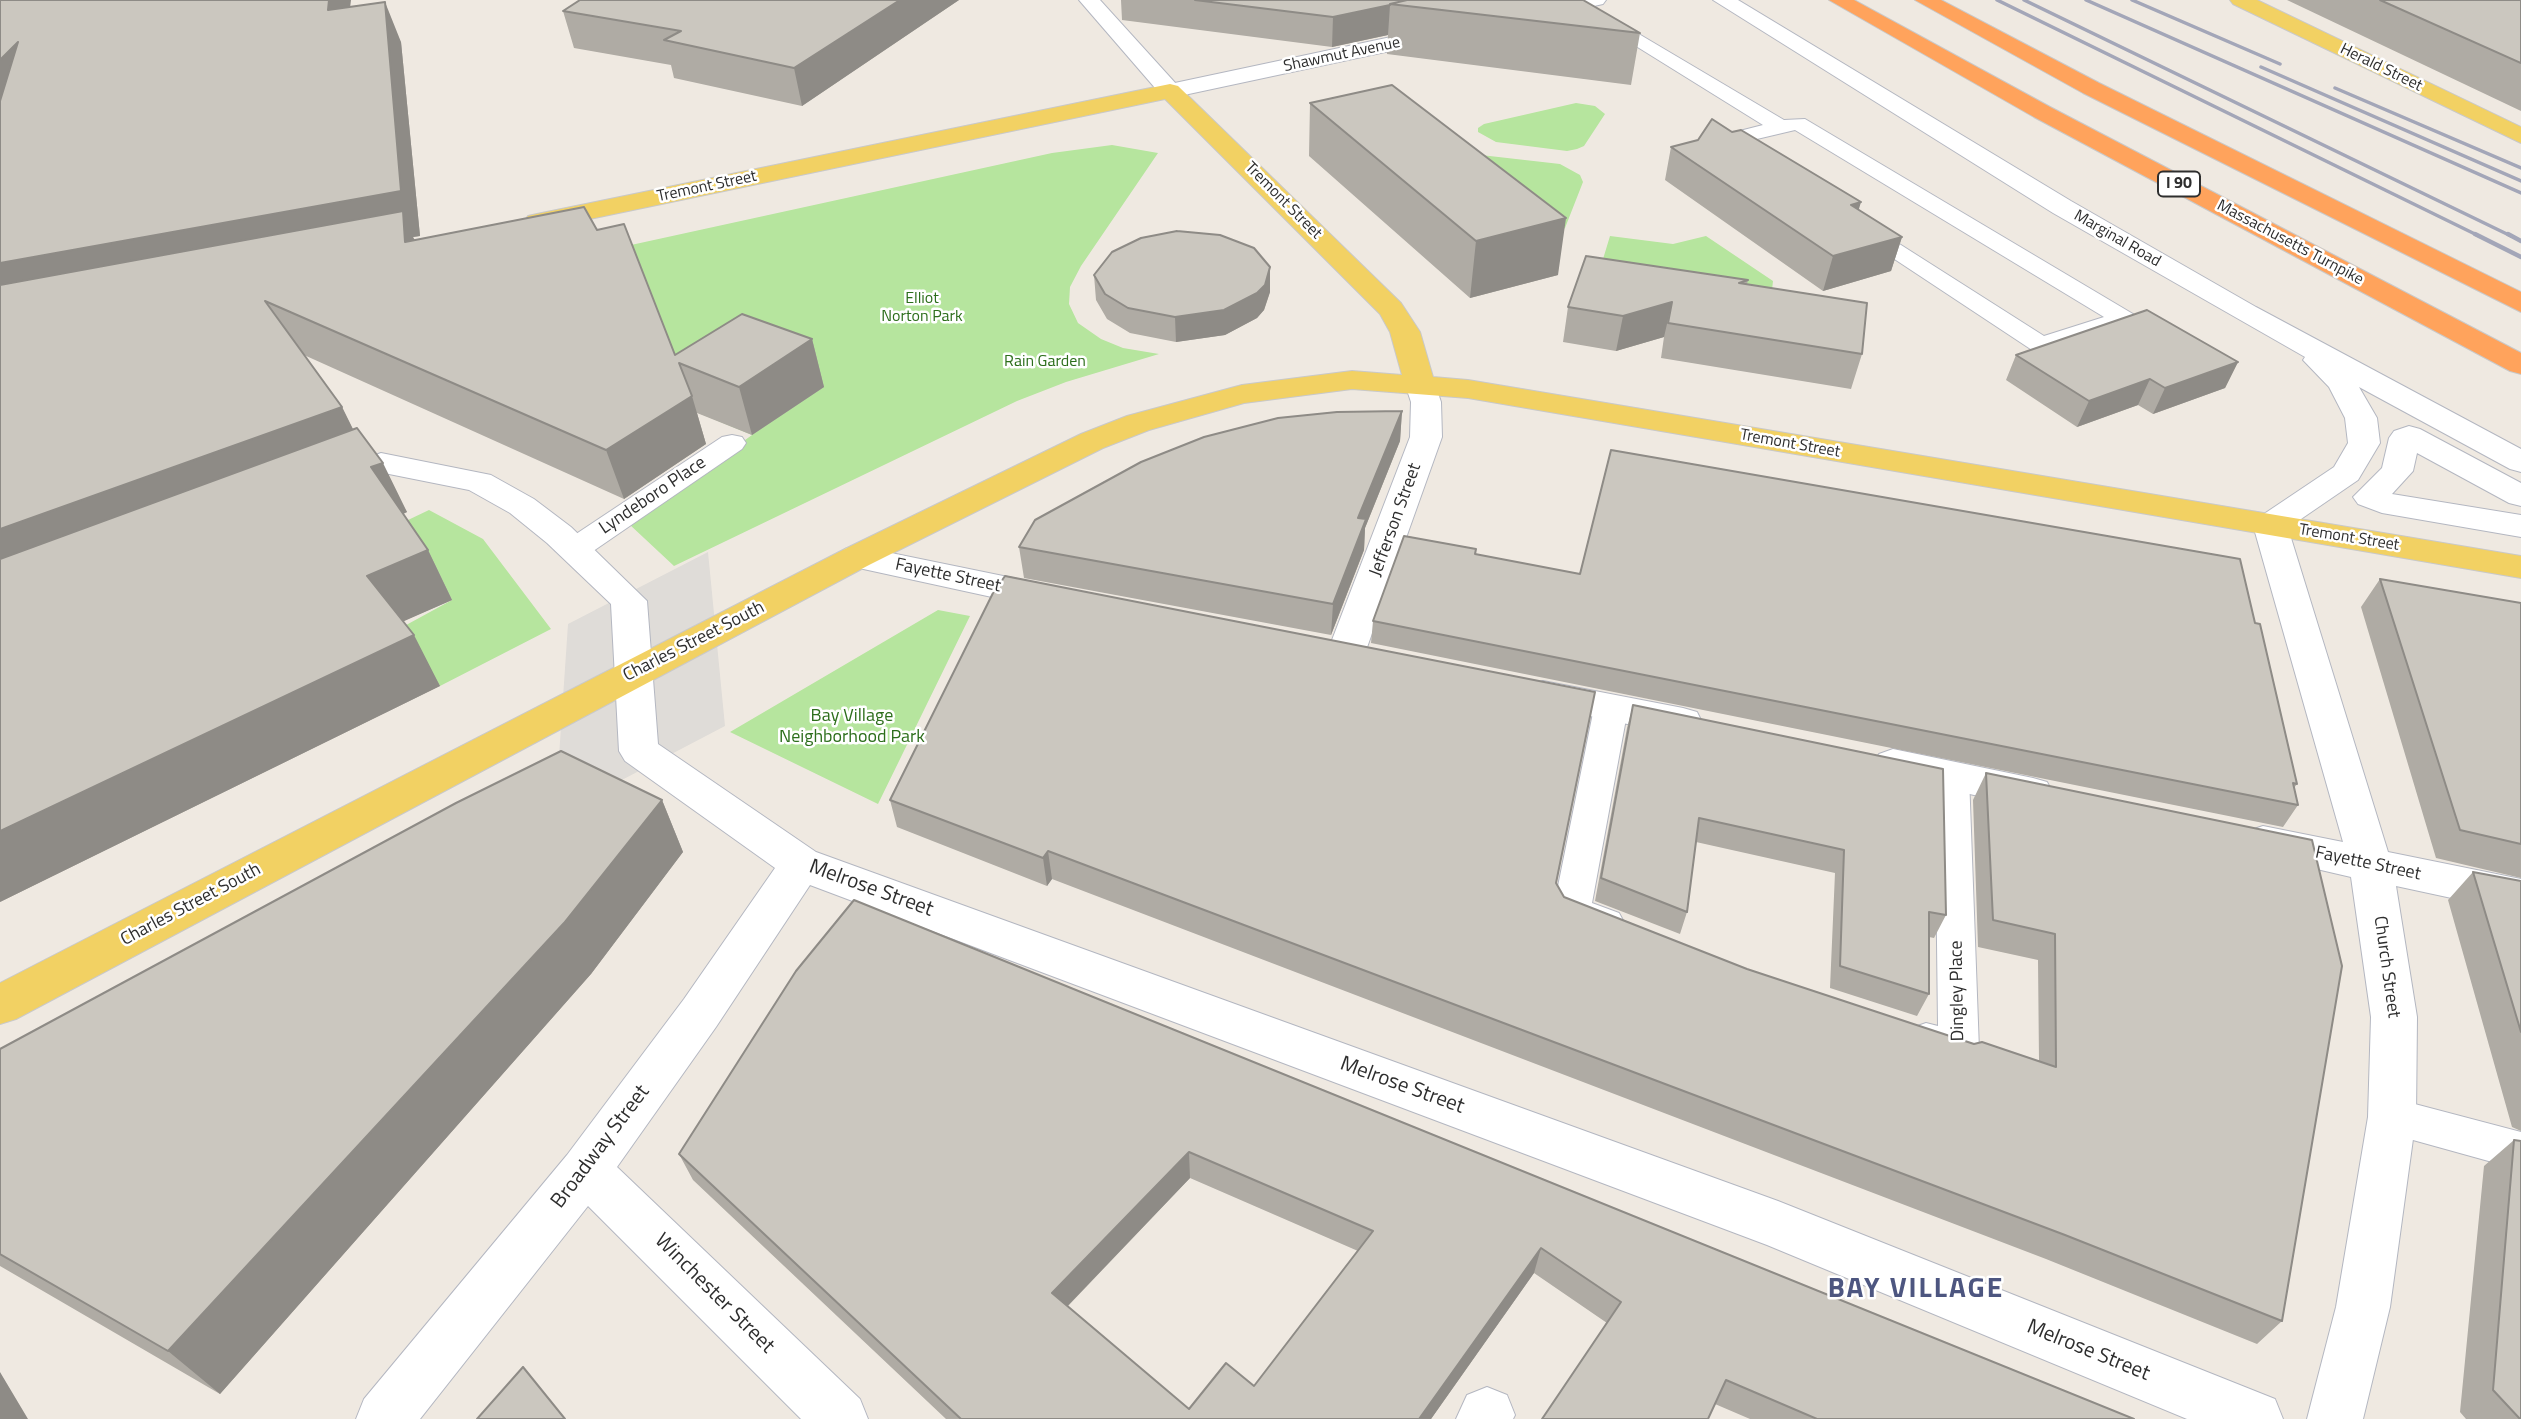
<!DOCTYPE html>
<style>
body{margin:0}
canvas{display:block;background:#efe9e1}
</style>
<canvas width="2521" height="1419"></canvas>
<script>
const ctx = document.querySelector('canvas').getContext('2d');
ctx.lineJoin = 'round';
function fill(path, color) {
  ctx.fillStyle = color;
  ctx.fill(path, 'evenodd');
}
function poly(rows) {
  const path = new Path2D();
  for (const r of rows) {
    path.moveTo(r[0], r[1]);
    for (let i = 2; i < r.length; i += 2) path.lineTo(r[i], r[i + 1]);
  }
  return path;
}
function stroke(path, color, width, dash) {
  ctx.strokeStyle = color;
  ctx.lineWidth = width;
  ctx.lineCap = dash ? 'butt' : 'round';
  ctx.setLineDash(dash || []);
  ctx.stroke(path);
}
function drawText(font, color, halo, rows, align = 'center') {
  ctx.font = font + ' "Titillium Web",sans-serif';
  ctx.lineWidth = 5;
  ctx.setLineDash([]);
  ctx.textBaseline = 'middle';
  ctx.strokeStyle = halo;
  ctx.fillStyle = color;
  for (const [text, x, y, turn = 0] of rows) {
    ctx.save();
    ctx.translate(x, y);
    ctx.rotate((+turn || 0) * Math.PI / 180);
    ctx.textAlign = isNaN(turn) ? turn : align;
    if (halo) ctx.strokeText(text, 0, 0);
    ctx.fillText(text, 0, 0);
    ctx.restore();
  }
}
const green = poly([
 [1576,103,1595,106,1605,114,1584,146,1577,149,1567,151,1496,142,1478,132,1478,128,1484,124],
 [1112,145,1158,153,1081,266,1070,287,1069,304,1078,323,1101,339,1123,348,1159,354,1066,382,1017,401,674,566,629,524,752,435,684,407,599,252,1052,153],
 [1472,154,1560,164,1580,175,1583,182,1565,228,1559,232],
 [1610,236,1673,244,1706,236,1773,281,1772,290,1600,269],
 [429,510,483,539,551,629,440,686,397,630,452,600,408,520],
 [938,610,970,616,878,804,730,732]
]);
const plaza = poly([
 [708,552,725,726,555,815,568,624]
]);
const lane = poly([
 [1600,11,1784,120,1805,119,2133,314,2136,319,2133,324,2050,350,2032,350,1849,229,1852,224,1868,224,2044,336,2104,317,1795,130,1740,143,1749,151,1746,156,1730,156,1716,145,1712,141,1716,137,1763,125,1594,20,1591,16,1594,12,1600,11],
 [732,435,742,437,746,443,742,449,586,556,575,558,564,556,560,549,564,542,722,437,732,435],
 [1611,696,1623,700,1628,708,1592,903,1619,913,1625,924,1619,935,1606,939,1559,922,1553,911,1594,708,1599,700,1611,696],
 [1952,763,1964,767,1969,776,1979,1050,1973,1062,1959,1068,1912,1052,1906,1040,1912,1028,1926,1023,1938,1026,1935,776,1940,767,1952,763],
 [2392,1098,2521,1132,2521,1170,2377,1130,2371,1117,2377,1104,2392,1098]
]);
const street = poly([
 [1079,0,1100,0,1178,86,1182,91,1178,96,1162,96,1079,0],
 [1420,375,1431,378,1435,384,1441,402,1442,437,1365,653,1359,662,1346,666,1333,662,1327,653,1410,437,1411,402,1405,384,1409,378,1420,375],
 [2409,426,2420,429,2521,483,2521,506,2509,503,2417,453,2413,471,2392,494,2521,515,2521,537,2382,513,2358,504,2353,497,2382,468,2389,438,2394,431,2409,426],
 [381,453,491,475,534,499,571,527,647,601,658,744,816,852,1778,1201,2275,1399,2283,1419,2187,1419,1767,1245,810,885,716,1027,617,1167,860,1399,868,1419,801,1419,588,1206,420,1419,356,1419,364,1399,567,1155,684,999,775,868,625,761,619,751,611,604,547,543,510,513,469,490,384,473,336,491,324,488,320,481,324,474,381,453],
 [2270,514,2282,518,2287,525,2388,852,2521,879,2521,913,2396,886,2417,1017,2416,1117,2390,1307,2363,1419,2307,1419,2336,1307,2368,1117,2371,1017,2351,877,2248,853,2242,842,2248,831,2263,826,2343,842,2253,525,2258,518,2270,514],
 [857,546,1047,585,1060,589,1065,597,1060,605,1047,609,845,565,840,557,845,549,857,546],
 [1543,681,1683,708,1697,712,1702,722,1697,732,1683,736,1530,703,1524,694,1530,685,1543,681],
 [1893,749,2033,778,2047,782,2053,793,2047,804,2033,808,1879,774,1873,764,1879,754,1893,749],
 [1487,1387,1507,1395,1515,1415,1513,1419,1456,1419,1467,1395,1487,1387]
]);
const secondary = poly([
 [1566,0,1606,0,1603,4,1535,19,1524,13,1528,9,1566,0],
 [1713,0,1738,0,2071,201,2256,307,2521,449,2521,472,2510,469,2359,387,2377,418,2380,443,2358,480,2282,532,2270,536,2258,532,2253,525,2258,518,2334,467,2348,443,2345,418,2329,387,2303,360,2305,357,2053,213,1713,0],
 [1438,27,1446,29,1449,34,1446,39,1170,98,1162,96,1158,91,1162,86,1170,84,1438,27]
]);
const primary = poly([
 [2230,0,2257,0,2521,127,2521,143,2233,4,2230,0],
 [1170,84,1178,86,1401,303,1420,332,1433,377,1468,380,2521,556,2521,578,1468,398,1352,389,1244,403,1149,430,1103,448,869,565,16,1019,0,1024,0,983,845,549,1081,434,1127,416,1242,385,1352,371,1402,375,1390,332,1380,314,1165,99,537,230,528,228,524,222,528,216,537,214,1170,84]
]);
const highway = poly([
 [1829,0,1854,0,2050,107,2521,353,2521,374,2510,371,2034,117,1829,0],
 [1915,0,1941,0,2099,83,2521,292,2521,312,2083,93,1915,0]
]);
const railFar1 = poly([
 [1997,0,2479,236],
 [2024,0,2511,236],
 [2086,0,2521,193],
 [2132,0,2280,64],
 [2261,67,2521,181],
 [2335,88,2521,168]
]);
const rail = poly([
 [2475,234,2521,257],
 [2508,234,2521,241]
]);
const wall = poly([
 [959,0,802,106,674,78,671,65,574,48,563,11],
 [1121,0,1583,0,1640,33,1631,85,1387,54,1388,35,1332,47,1122,20],
 [2287,0,2521,0,2521,111],
 [350,7,401,42,420,236,413,237,415,240,597,230,675,355,812,339,824,387,752,435,697,413,706,444,624,499,304,355,342,407,353,429,407,512,403,514,428,550,452,600,403,621,440,686,0,902],
 [1310,103,1558,275,1470,298,1309,156],
 [1671,147,1859,210,1902,237,1891,271,1823,291,1665,180],
 [1094,275,1270,292,1264,310,1257,318,1225,335,1176,342,1130,333,1107,319,1096,300],
 [1748,280,1747,284,1862,354,1851,389,1661,358,1664,337,1616,351,1563,342,1568,307],
 [2016,355,2238,362,2225,388,2153,414,2138,405,2077,427,2006,380],
 [1402,411,1400,441,1365,528,1364,550,1331,635,1024,578,1019,547],
 [1476,549,1475,555,1580,574,2255,623,2297,784,2294,788,2298,805,2283,827,1371,643,1373,621],
 [2380,579,2521,603,2521,878,2436,858,2361,607],
 [1633,705,1946,915,1934,938,1929,937,1929,994,1917,1016,1830,988,1835,873,1696,842,1687,912,1680,934,1595,901,1627,728],
 [1986,773,2282,1321,2257,1344,2046,1259,1052,879,1047,886,897,827,890,800,1556,883,1564,897,1747,969,1974,1044,2039,1061,2038,960,1978,947,1973,800],
 [662,800,683,852,591,974,220,1394,0,1266,0,1049],
 [2473,872,2521,881,2521,1131,2512,1127,2448,900],
 [796,971,2134,1419,1750,1419,1715,1404,1607,1323,1534,1273,1431,1419,946,1419,693,1180,679,1154],
 [1190,1178,1358,1251,1254,1386,1189,1409,1068,1306],
 [2514,1140,2521,1419,2466,1419,2460,1412,2484,1166]
]);
const shadedWall = poly([
 [329,0,351,0,345,50,328,10],
 [900,0,959,0,802,106,794,68],
 [385,2,401,42,420,236,413,237,422,257,0,315,0,263],
 [1390,5,1388,35,1332,47,1333,17],
 [18,42,0,127,0,60],
 [1861,202,1851,236,1851,205],
 [1566,218,1558,275,1470,298,1476,241],
 [1902,237,1891,271,1823,291,1833,256],
 [1270,267,1270,292,1264,310,1257,318,1225,335,1176,342,1175,317],
 [1672,302,1664,337,1616,351,1623,316],
 [812,339,824,387,752,435,739,387],
 [2238,362,2225,388,2153,414,2165,388],
 [2150,379,2138,405,2077,427,2089,401],
 [692,396,706,444,624,499,606,450],
 [342,407,366,456,0,592,0,529],
 [1402,411,1400,441,1365,528,1364,550,1331,635,1333,604,1358,518],
 [383,463,407,512,396,517,371,467],
 [428,550,452,600,393,626,367,576],
 [414,635,440,686,0,902,0,831],
 [662,800,683,852,591,974,220,1394,168,1351],
 [1048,851,1052,879,1047,886,1043,858],
 [1189,1152,1190,1178,1057,1317,1052,1293],
 [1541,1248,1534,1273,1431,1419,1419,1419],
 [0,1372,28,1419,0,1419]
]);
const building = poly([
 [0,0,329,0,328,10,385,2,401,191,0,263,0,101,18,42,0,60,0,0],
 [580,0,900,0,794,68,664,40,681,31,563,11,580,0],
 [1195,0,1407,0,1390,4,1390,5,1333,17,1195,0],
 [1407,0,1583,0,1640,33,1390,4,1407,0],
 [2380,0,2521,0,2521,63,2380,0],
 [1392,85,1566,218,1476,241,1310,103,1392,85],
 [1712,119,1732,132,1741,130,1861,202,1851,205,1902,237,1833,256,1671,147,1698,140,1712,119],
 [584,207,597,230,624,224,675,355,742,314,812,339,739,387,679,363,692,396,606,450,265,301,342,407,0,529,0,285,403,211,405,242,584,207],
 [1177,231,1220,235,1254,248,1270,267,1265,285,1257,293,1224,310,1175,317,1128,308,1105,294,1094,275,1112,252,1141,238,1177,231],
 [1586,256,1748,280,1739,283,1867,303,1862,354,1668,323,1672,302,1623,316,1568,307,1586,256],
 [2147,310,2238,362,2165,388,2150,379,2089,401,2016,355,2147,310],
 [1402,411,1358,518,1366,519,1333,604,1019,547,1035,520,1141,462,1204,437,1278,418,1337,412,1402,411],
 [357,428,383,463,371,467,428,550,367,576,414,635,0,831,0,559,357,428],
 [1611,450,2240,559,2255,623,2260,624,2297,784,2293,783,2298,805,1373,621,1404,536,1476,549,1475,554,1580,574,1611,450],
 [1005,576,1595,692,1556,883,1564,897,1747,969,1974,1044,1982,1042,2056,1067,2055,934,1993,920,1986,773,2312,840,2342,966,2282,1321,2065,1235,1048,851,1043,858,890,800,993,593,1005,576],
 [2380,579,2521,603,2521,844,2460,830,2380,579],
 [1633,705,1943,769,1946,915,1929,912,1929,994,1840,966,1844,850,1699,818,1687,912,1601,878,1633,705],
 [561,751,662,800,564,923,168,1351,0,1254,0,1049,456,803,561,751],
 [2473,872,2521,881,2521,1032,2473,872],
 [854,900,2134,1419,1817,1419,1726,1380,1708,1419,1542,1419,1621,1302,1541,1248,1419,1419,961,1419,679,1154,796,971,854,900],
 [1189,1152,1373,1231,1254,1386,1226,1363,1189,1409,1052,1293,1189,1152],
 [2514,1140,2521,1141,2521,1419,2520,1419,2493,1390,2514,1140],
 [523,1367,565,1419,477,1419,523,1367]
]);
const farStreetnames = [
 ["Shawmut Avenue",1342,55,-12],
 ["Herald Street",2381,68,26],
 ["Tremont Street",707,187,-12],
 ["Tremont Street",1283,201,45],
 ["Marginal Road",2117,239,30],
 ["Massachusetts Turnpike",2290,243,28],
 ["Tremont Street",1790,444,10],
 ["Tremont Street",2349,538,9]
];
const shields = [
 [2179,184,42]
];
const shieldNames = [
 ["I 90",2179,184]
];
const farParknames = [
 ["Elliot",922,299],
 ["Norton Park",922,317],
 ["Rain Garden",1045,362]
];
const streetNames = [
 ["Lyndeboro Place",653,496,-34],
 ["Jefferson Street",1396,520,-70],
 ["Fayette Street",948,576,12],
 ["Charles Street South",694,642,-27],
 ["Fayette Street",2368,864,12],
 ["Charles Street South",191,905,-28],
 ["Church Street",2386,967,82],
 ["Dingley Place",1958,991,-91]
];
const parkNames = [
 ["Bay Village",852,717],
 ["Neighborhood Park",852,738]
];
const nearStreetnames = [
 ["Melrose Street",871,889,20],
 ["Melrose Street",1402,1086,20],
 ["Broadway Street",601,1147,-53],
 ["Winchester Street",714,1294,45],
 ["Melrose Street",2088,1351,22]
];
const nearDistrictnames = [
 ["BAY VILLAGE",1916,1290]
];
fill(green, '#b6e59e');
fill(plaza, '#dfdcd8');
stroke(lane, '#b4b7c1', 2);
stroke(street, '#b4b7c1', 2);
stroke(secondary, '#b4b7c1', 2);
stroke(primary, '#c9c9c9', 2);
stroke(highway, '#c9c9c9', 2);
fill(lane, '#fff');
fill(street, '#fff');
fill(secondary, '#fff');
fill(primary, '#f2d163');
fill(highway, '#ffa35c');
stroke(railFar1, '#a3a6b8', 3.5);
stroke(rail, '#a3a6b8', 4.5);
fill(wall, '#afaba4');
fill(shadedWall, '#8e8b86');
fill(building, '#cbc7bf');
stroke(building, '#8e8b86', 2);
drawText('16px', '#2e2e2e', '#fff', farStreetnames);
for (const [x, y, w] of shields) {
  const box = new Path2D();
  box.roundRect(x - w / 2, y - 12.5, w, 25, 5);
  ctx.fillStyle = '#fff';
  ctx.fill(box);
  stroke(box, '#2e2e2e', 2);
}
drawText('bold 16px', '#2e2e2e', null, shieldNames);
drawText('16px', '#2c6e1b', '#fff', farParknames);
drawText('18px', '#2e2e2e', '#fff', streetNames);
drawText('18px', '#2c6e1b', '#fff', parkNames);
drawText('21px', '#2e2e2e', '#fff', nearStreetnames);
ctx.letterSpacing = '2px';
drawText('bold 28px', '#4d5680', '#fff', nearDistrictnames);
ctx.letterSpacing = '0px';
</script>
